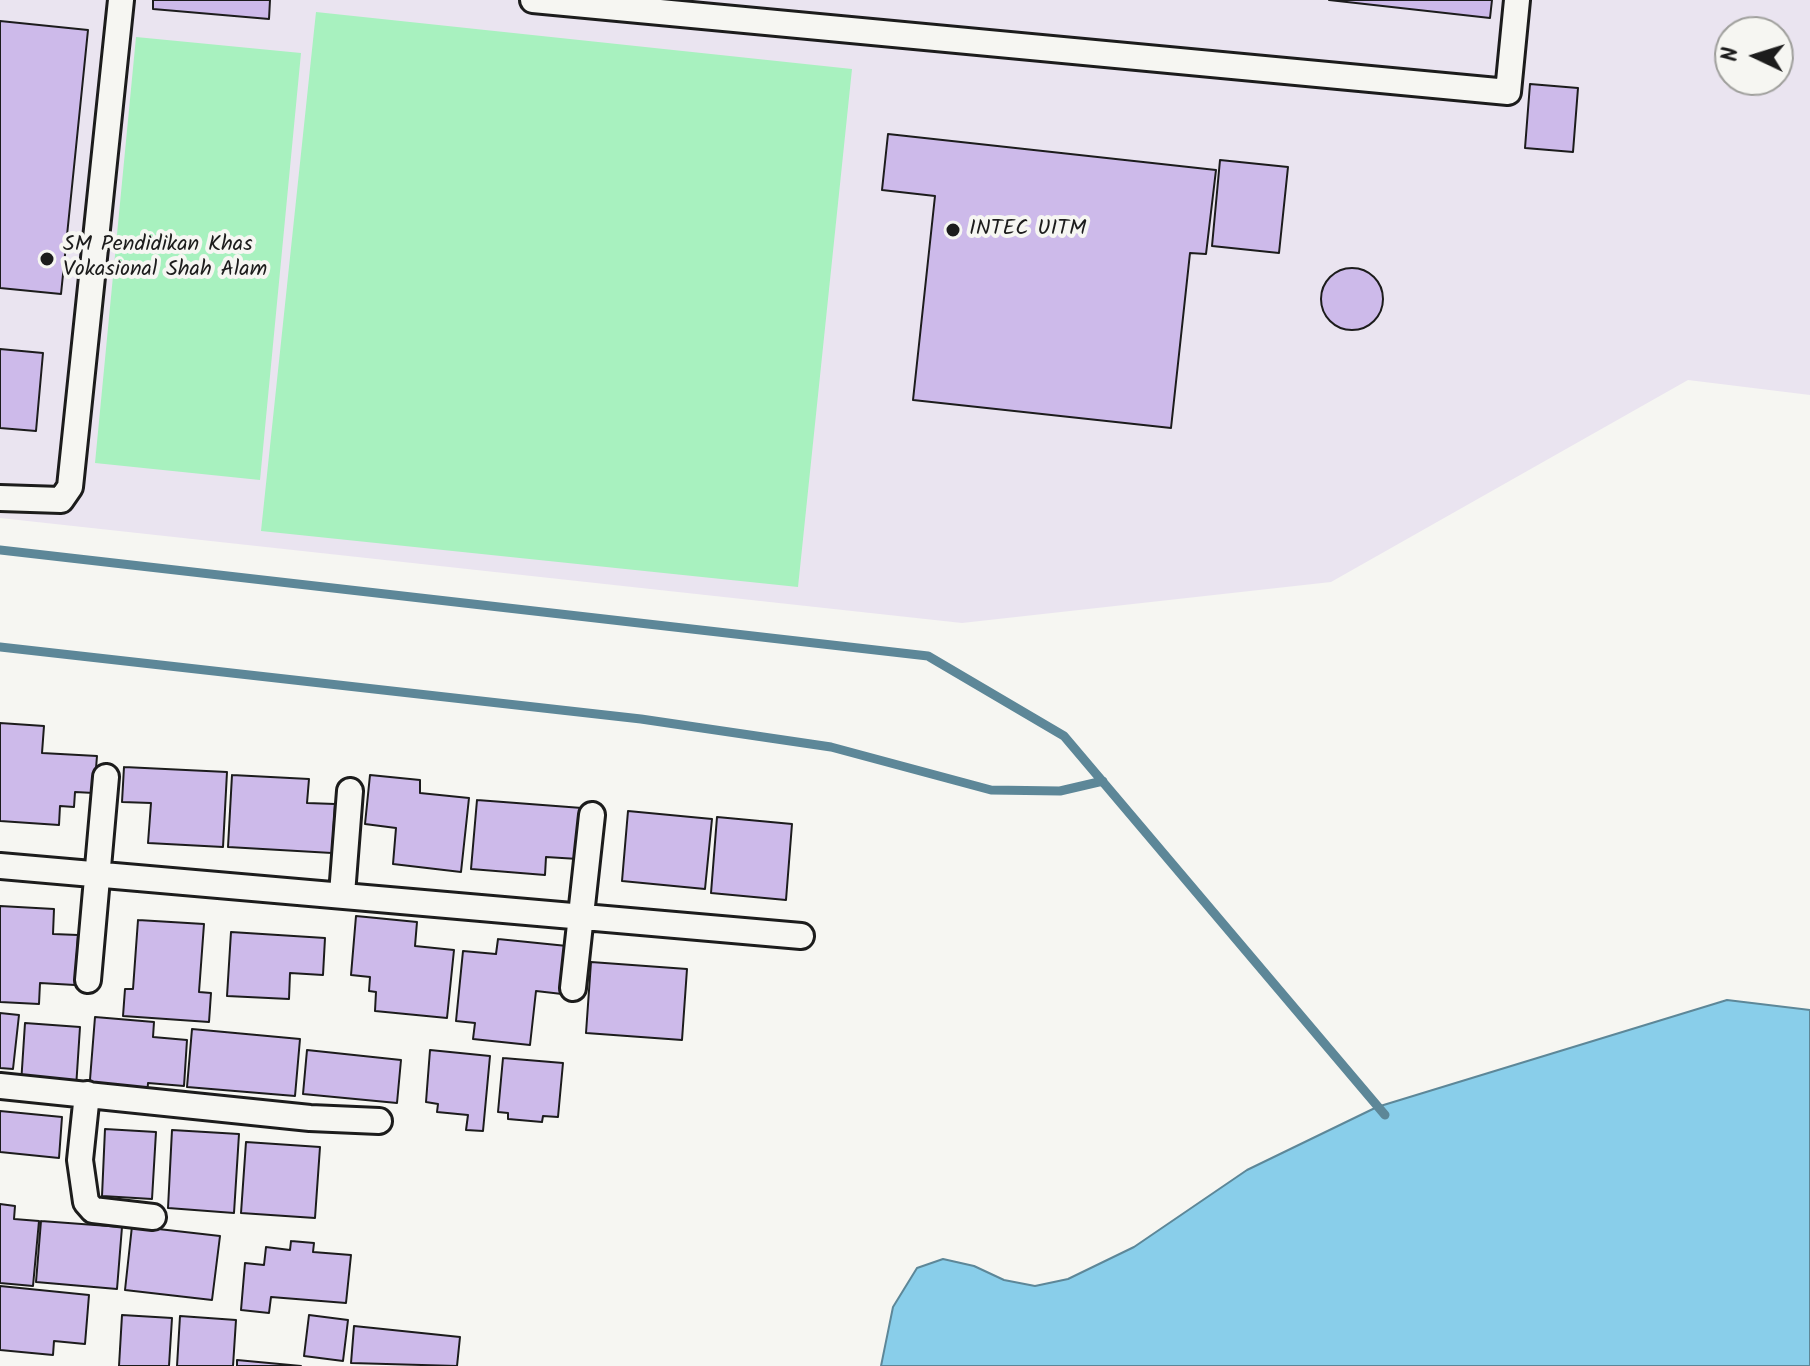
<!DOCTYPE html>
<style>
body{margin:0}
#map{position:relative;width:1810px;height:1366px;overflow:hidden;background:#f6f6f2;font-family:Kalam,sans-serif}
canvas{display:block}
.north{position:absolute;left:1714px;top:16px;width:80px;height:80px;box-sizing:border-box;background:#f6f6f2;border:2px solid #9f9f9c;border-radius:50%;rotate:274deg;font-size:22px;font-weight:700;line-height:32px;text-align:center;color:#1c1c1c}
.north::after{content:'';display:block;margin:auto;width:28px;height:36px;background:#1c1c1c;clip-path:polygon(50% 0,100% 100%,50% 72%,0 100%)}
</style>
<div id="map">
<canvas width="1810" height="1366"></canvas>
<div class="north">N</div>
</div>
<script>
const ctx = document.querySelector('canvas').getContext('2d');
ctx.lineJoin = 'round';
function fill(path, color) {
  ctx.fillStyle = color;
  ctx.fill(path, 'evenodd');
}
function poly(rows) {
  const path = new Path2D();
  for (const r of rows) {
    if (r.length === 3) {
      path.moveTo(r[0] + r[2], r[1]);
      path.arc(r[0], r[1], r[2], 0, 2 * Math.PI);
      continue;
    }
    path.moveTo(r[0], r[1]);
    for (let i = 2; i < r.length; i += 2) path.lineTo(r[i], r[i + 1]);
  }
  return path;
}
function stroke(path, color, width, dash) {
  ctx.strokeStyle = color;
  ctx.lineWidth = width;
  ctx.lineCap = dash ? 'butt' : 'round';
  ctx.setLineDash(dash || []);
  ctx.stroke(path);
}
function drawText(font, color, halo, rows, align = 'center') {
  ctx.font = font + ' Kalam,sans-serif';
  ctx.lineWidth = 8;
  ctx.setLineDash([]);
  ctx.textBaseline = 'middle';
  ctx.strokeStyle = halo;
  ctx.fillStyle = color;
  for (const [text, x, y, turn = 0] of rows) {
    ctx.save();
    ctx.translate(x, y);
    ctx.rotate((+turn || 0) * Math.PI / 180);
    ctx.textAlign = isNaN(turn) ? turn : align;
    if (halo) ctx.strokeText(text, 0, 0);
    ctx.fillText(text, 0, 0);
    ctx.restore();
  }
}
const built = poly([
 [0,0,1810,0,1810,395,1688,380,1331,582,962,623,0,518],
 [1730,32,1778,32,1778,80,1730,80]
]);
const green = poly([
 [316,12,852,69,798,587,261,531],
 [136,37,301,53,260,480,95,463]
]);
const water = poly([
 [1727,1000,1810,1010,1810,1366,881,1366,893,1307,917,1268,943,1259,974,1266,1004,1280,1035,1286,1068,1279,1134,1247,1247,1170,1377,1107,1727,1000]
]);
const stream = poly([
 [0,550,928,656,1064,736,1385,1115],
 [0,647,641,719,831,747,991,790,1060,791,1103,781]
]);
const building = poly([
 [153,0,270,0,269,19,153,9,153,0],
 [1329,0,1492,0,1490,18,1329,0],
 [0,21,88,30,61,294,0,288,0,21],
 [1530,84,1578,88,1573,152,1525,148,1530,84],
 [888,134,1216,170,1206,254,1190,253,1171,428,913,400,935,196,882,190,888,134],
 [1220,160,1288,167,1279,253,1212,246,1220,160],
 [1352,299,31],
 [0,349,43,353,36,431,0,428,0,349],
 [0,723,44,726,42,753,97,756,94,793,75,792,74,807,60,806,59,825,0,821,0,723],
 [124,767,227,772,223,847,148,843,151,803,122,802,124,767],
 [232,775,309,779,307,803,335,804,332,853,228,847,232,775],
 [370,775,420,780,420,793,469,798,461,872,393,864,396,828,365,824,370,775],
 [477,800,582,808,578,859,546,857,545,875,471,869,477,800],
 [628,811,712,819,705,889,622,881,628,811],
 [717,817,792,824,786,900,711,893,717,817],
 [0,906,54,909,53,934,78,935,75,985,40,983,39,1004,0,1002,0,906],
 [356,916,417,922,415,946,454,950,447,1018,375,1011,376,992,369,991,370,977,351,975,356,916],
 [138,920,204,924,199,992,211,993,209,1022,123,1016,125,989,133,989,138,920],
 [231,932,325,938,323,975,290,973,289,999,227,996,231,932],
 [498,939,567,946,562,994,536,991,530,1045,473,1039,475,1023,456,1021,463,951,496,954,498,939],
 [591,962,687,969,682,1040,586,1033,591,962],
 [0,1013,19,1015,13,1069,0,1068,0,1013],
 [95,1017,154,1022,153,1037,187,1040,184,1086,148,1083,147,1097,89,1092,95,1017],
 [25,1023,80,1027,76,1088,21,1084,25,1023],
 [192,1029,300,1039,295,1096,187,1087,192,1029],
 [307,1050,401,1060,397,1103,303,1094,307,1050],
 [430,1050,490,1056,483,1131,466,1130,468,1115,437,1112,438,1104,426,1102,430,1050],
 [503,1058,563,1063,558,1117,543,1116,542,1122,508,1119,508,1113,498,1112,503,1058],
 [0,1111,62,1117,59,1158,0,1152,0,1111],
 [105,1129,156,1132,152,1199,102,1196,105,1129],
 [172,1130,239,1134,234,1213,168,1208,172,1130],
 [246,1142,320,1147,315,1218,241,1213,246,1142],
 [0,1204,15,1206,14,1219,39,1221,33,1286,0,1283,0,1204],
 [41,1221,122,1227,117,1289,36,1282,41,1221],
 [132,1226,220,1236,212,1300,125,1290,132,1226],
 [291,1241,314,1243,313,1252,351,1255,346,1303,271,1297,269,1313,241,1310,245,1263,264,1265,266,1247,290,1250,291,1241],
 [0,1286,89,1295,85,1344,54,1341,53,1355,0,1350,0,1286],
 [122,1315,172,1318,169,1366,119,1366,122,1315],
 [309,1315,348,1320,343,1361,304,1356,309,1315],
 [180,1316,236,1320,233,1366,177,1366,180,1316],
 [354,1326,460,1337,457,1366,351,1363,354,1326],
 [237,1360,301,1366,237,1366,237,1360]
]);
const street = poly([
 [533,0,1508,92,1517,0],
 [0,498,61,500,70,487,121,0],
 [0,866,801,936],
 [342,894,350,791],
 [88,980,106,777],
 [573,988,592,815],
 [0,1086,310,1118,379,1121],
 [87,1094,80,1160,86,1202,93,1210,153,1217]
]);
const markers = [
 [953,230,8,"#1c1c1c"],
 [47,259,8,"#1c1c1c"]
];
const poiNames = [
 ["INTEC UITM",969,230],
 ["SM Pendidikan Khas",63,246],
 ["Vokasional Shah Alam",63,271]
];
fill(built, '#eae4f0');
fill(green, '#a8f1bf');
fill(water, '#89ceea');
stroke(water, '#5d8798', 2);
stroke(stream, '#5d8798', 9);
fill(building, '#cdbaea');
stroke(building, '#1c1c1c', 2);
stroke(street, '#1c1c1c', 30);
stroke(street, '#f6f6f2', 24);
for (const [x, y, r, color] of markers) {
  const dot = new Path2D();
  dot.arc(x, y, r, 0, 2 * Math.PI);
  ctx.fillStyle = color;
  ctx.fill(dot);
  stroke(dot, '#f6f6f2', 3);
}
drawText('22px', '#1c1c1c', '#f6f6f2', poiNames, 'left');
</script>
